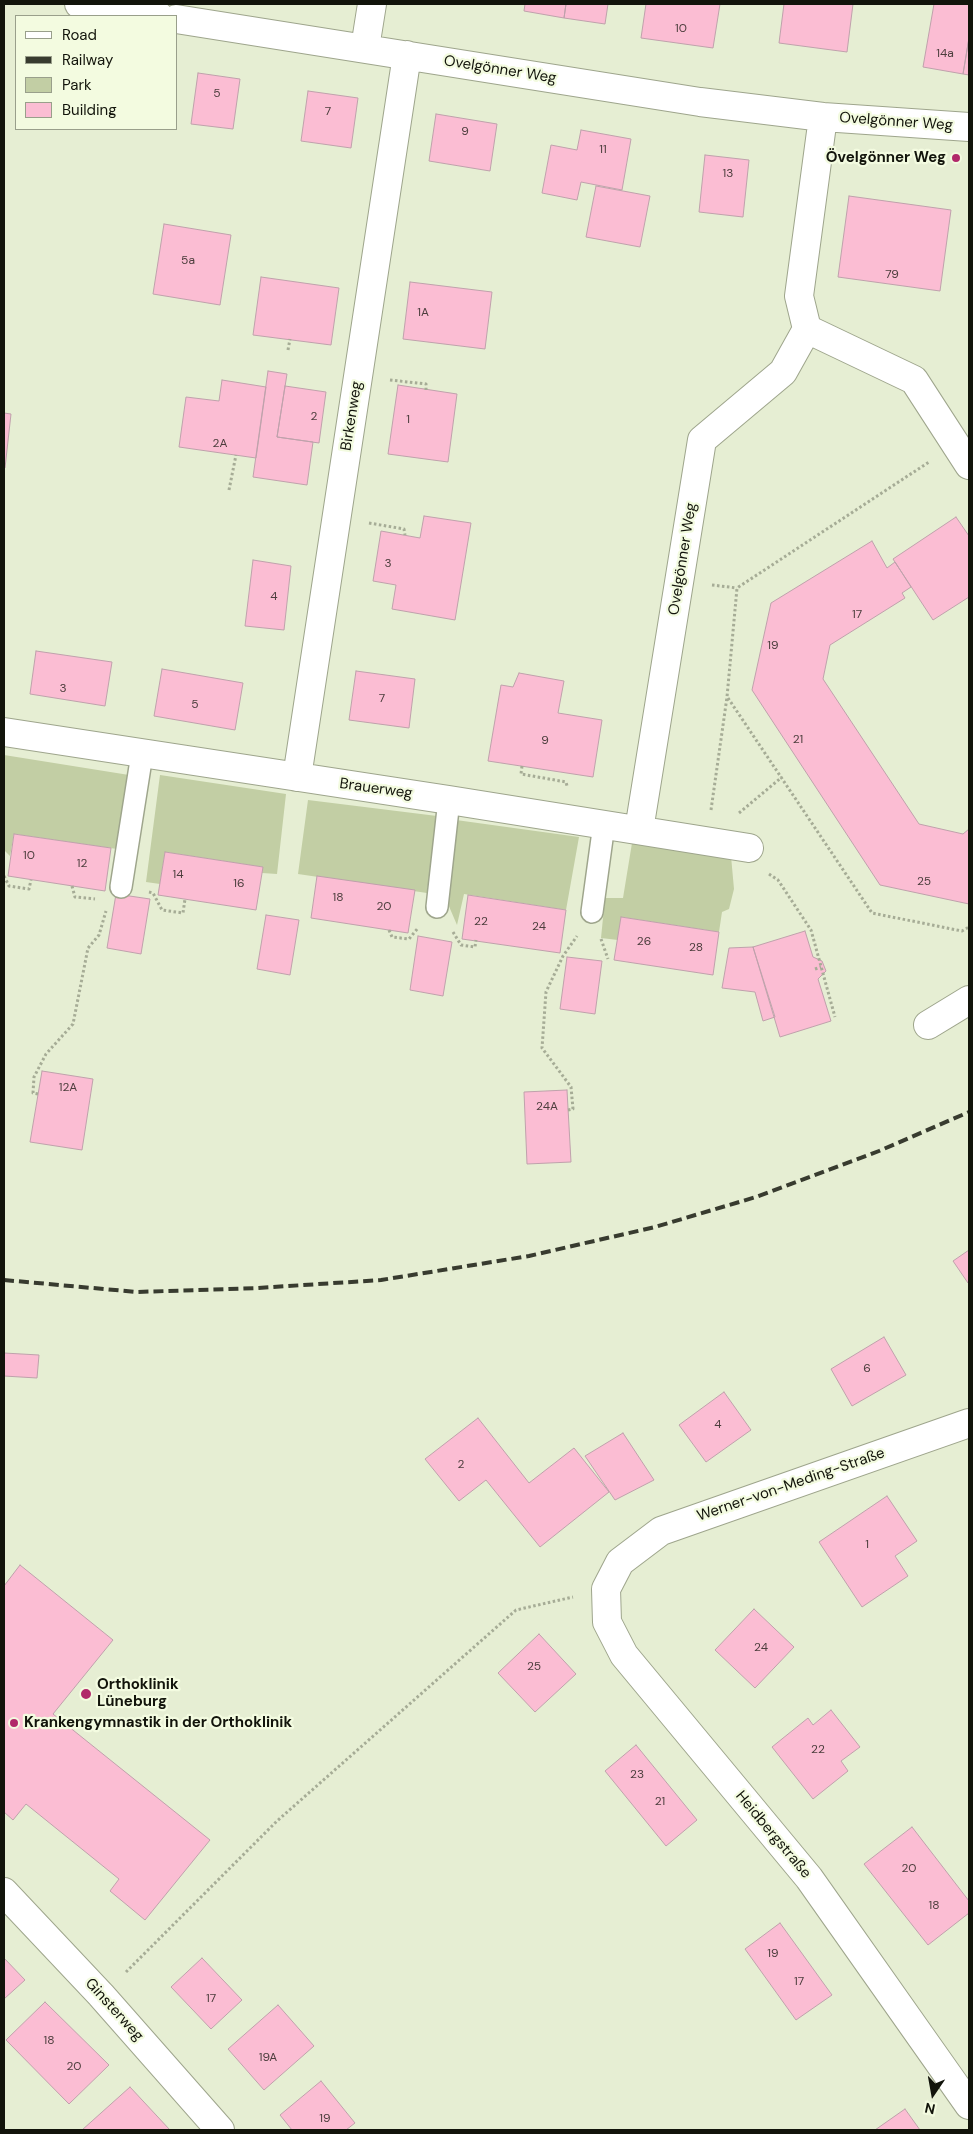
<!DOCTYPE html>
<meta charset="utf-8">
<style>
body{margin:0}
#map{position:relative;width:973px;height:2134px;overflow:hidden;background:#e6eed3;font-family:"DM Sans",sans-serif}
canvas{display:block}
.frame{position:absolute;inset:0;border:5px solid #12140b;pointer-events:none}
.legend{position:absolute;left:15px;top:15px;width:162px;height:115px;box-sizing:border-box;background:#f3fbe0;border:1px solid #999f8b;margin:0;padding:6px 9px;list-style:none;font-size:15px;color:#12140b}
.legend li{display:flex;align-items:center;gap:10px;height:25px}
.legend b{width:25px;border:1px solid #999f8b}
.north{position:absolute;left:908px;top:2069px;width:50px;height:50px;-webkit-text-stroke:4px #f3fbe0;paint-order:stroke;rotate:192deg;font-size:14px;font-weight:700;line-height:20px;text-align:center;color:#12140b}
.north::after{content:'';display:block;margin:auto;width:18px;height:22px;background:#12140b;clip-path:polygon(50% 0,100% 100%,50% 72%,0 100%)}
</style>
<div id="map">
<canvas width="973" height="2134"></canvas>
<div class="frame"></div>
<ul class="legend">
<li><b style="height:6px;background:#fff"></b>Road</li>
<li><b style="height:6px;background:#383b2f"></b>Railway</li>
<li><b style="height:14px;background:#c2cea4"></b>Park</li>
<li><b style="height:14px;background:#fbbdd3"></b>Building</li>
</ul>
<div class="north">N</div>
</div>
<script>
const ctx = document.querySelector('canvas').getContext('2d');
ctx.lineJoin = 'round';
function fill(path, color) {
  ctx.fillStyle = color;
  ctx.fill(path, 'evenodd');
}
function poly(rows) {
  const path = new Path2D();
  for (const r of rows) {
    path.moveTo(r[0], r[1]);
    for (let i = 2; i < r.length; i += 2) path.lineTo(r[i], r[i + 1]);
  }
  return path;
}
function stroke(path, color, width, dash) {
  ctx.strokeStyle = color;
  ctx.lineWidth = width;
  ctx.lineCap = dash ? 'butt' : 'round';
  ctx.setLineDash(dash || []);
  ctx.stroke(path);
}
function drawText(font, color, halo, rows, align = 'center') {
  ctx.font = font + ' "DM Sans",sans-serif';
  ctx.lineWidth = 4.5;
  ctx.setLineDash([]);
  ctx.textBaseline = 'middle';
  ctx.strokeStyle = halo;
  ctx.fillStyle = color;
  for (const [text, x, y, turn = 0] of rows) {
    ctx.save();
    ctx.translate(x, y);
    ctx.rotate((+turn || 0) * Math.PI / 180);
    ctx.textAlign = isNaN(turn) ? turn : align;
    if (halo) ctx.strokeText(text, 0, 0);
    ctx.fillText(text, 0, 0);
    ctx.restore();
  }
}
const green = poly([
 [4,755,129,775,117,849,14,834,10,856,4,850],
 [160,775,286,794,277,874,262,873,262,867,165,852,160,884,146,882],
 [308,800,437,816,427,893,298,874],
 [456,820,579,837,566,910,464,894,457,925,445,897],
 [632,843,731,856,734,889,729,909,722,912,719,932,621,917,618,940,601,938,605,898,623,898]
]);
const building = poly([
 [525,4,566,4,564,18,524,11,525,4],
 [566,4,608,4,605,24,564,18,566,4],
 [646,4,720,4,713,48,641,38,646,4],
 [784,4,853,4,847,52,779,43,784,4],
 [934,4,969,4,969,38,963,74,923,67,934,4],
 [969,38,969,75,963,74,969,38],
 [198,73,240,79,233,129,191,124,198,73],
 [308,91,358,98,351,148,301,141,308,91],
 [436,114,497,124,490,171,429,161,436,114],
 [581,130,631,139,622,190,581,182,577,200,542,193,551,145,577,150,581,130],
 [705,155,749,160,743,217,699,212,705,155],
 [596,186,650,196,640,247,586,237,596,186],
 [849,196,951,210,940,291,838,277,849,196],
 [164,224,231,235,220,305,153,294,164,224],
 [261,277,339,288,331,345,253,335,261,277],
 [410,282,492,292,485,349,403,339,410,282],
 [268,371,287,374,277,437,313,442,307,485,253,477,268,371],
 [222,380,266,387,256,458,179,447,186,397,219,401,222,380],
 [398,385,457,394,448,462,388,454,398,385],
 [285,386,326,392,319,443,277,437,285,386],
 [4,413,11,414,5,468,4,468,4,413],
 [424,516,471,523,455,620,392,609,396,585,373,581,381,531,420,538,424,516],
 [956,517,969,536,969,597,933,620,893,559,956,517],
 [872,541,887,568,895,562,911,587,902,593,905,598,830,645,823,679,919,824,963,834,969,829,969,904,880,885,752,690,771,603,872,541],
 [253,560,291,566,284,630,245,626,253,560],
 [36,651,112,662,105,706,30,694,36,651],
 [162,669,243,683,235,730,154,716,162,669],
 [356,671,415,679,409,728,349,720,356,671],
 [519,673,564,681,558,713,602,720,593,777,488,761,501,685,513,687,519,673],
 [14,834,111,848,105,891,8,876,14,834],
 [165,852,263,867,256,910,158,895,165,852],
 [317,876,415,890,408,933,311,918,317,876],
 [116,894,150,899,141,954,107,948,116,894],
 [468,895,566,910,560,953,462,939,468,895],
 [266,915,299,920,290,975,257,969,266,915],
 [621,917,719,932,713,975,614,960,621,917],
 [805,931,813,957,822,961,826,971,818,979,831,1021,780,1037,753,947,805,931],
 [418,936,452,942,443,996,410,990,418,936],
 [753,947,775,1017,763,1021,755,992,722,988,729,948,753,947],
 [567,957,602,961,595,1014,560,1009,567,957],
 [42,1071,93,1079,82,1150,30,1142,42,1071],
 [567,1090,571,1162,527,1164,524,1092,567,1090],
 [969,1250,969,1282,968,1283,953,1261,969,1250],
 [884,1337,906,1375,852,1406,831,1369,884,1337],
 [4,1353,39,1355,37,1378,4,1376,4,1353],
 [724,1392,751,1430,706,1462,679,1425,724,1392],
 [478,1418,529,1483,574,1448,609,1492,540,1547,486,1480,459,1501,425,1459,478,1418],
 [623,1433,654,1480,615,1500,585,1456,623,1433],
 [887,1496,917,1541,895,1556,908,1576,862,1607,819,1542,887,1496],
 [20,1565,113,1640,53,1714,210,1840,145,1920,110,1891,119,1879,26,1804,13,1820,4,1812,4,1586,20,1565],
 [754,1609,794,1647,755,1688,715,1650,754,1609],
 [539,1634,576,1674,535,1712,498,1673,539,1634],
 [831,1710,860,1747,841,1761,848,1771,813,1799,772,1747,808,1718,813,1725,831,1710],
 [636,1745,697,1820,666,1846,605,1771,636,1745],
 [912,1827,969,1901,969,1913,928,1945,864,1864,912,1827],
 [780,1923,832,1995,796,2020,745,1949,780,1923],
 [4,1958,25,1980,4,1999,4,1958],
 [202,1958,242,2000,211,2029,171,1987,202,1958],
 [45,2002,109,2065,69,2104,6,2040,45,2002],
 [278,2005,314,2046,264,2090,228,2049,278,2005],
 [321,2081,355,2123,346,2130,292,2130,280,2115,321,2081],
 [130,2087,170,2130,82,2130,130,2087],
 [905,2109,920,2130,875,2130,905,2109]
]);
const path = poly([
 [288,350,290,339],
 [390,380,426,384,426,390],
 [229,490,236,455],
 [369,523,404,529,405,535],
 [712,585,737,588],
 [728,698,872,913,962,931,969,927],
 [522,766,521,774,566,782,567,786],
 [711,810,727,697,737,588,929,462],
 [739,813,782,777],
 [769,874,778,880,811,930,835,1017],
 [4,876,9,886,29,889,31,880],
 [72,886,75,897,95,899],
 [149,892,153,893,162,910,183,913,185,899],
 [389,930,392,937,409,939,418,928],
 [453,932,461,945,475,947,476,940],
 [601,939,608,959],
 [815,969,821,967],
 [38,1094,33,1093,34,1077,46,1054,73,1024,88,948,99,935,106,911],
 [568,1110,573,1109,571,1087,542,1048,546,992,563,956,577,936],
 [126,1972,277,1821,516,1610,573,1597]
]);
const lane = poly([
 [121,887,142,754],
 [437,907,449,800],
 [592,912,604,824]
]);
const street = poly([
 [79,4,159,16],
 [176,19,700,102,823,117,969,127],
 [365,48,372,4],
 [823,117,799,296,807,329,914,380,969,465],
 [4,732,449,800,749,848],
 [297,777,407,55],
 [639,830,702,440,783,372,807,329],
 [928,1025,969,1000],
 [969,1423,661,1531,620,1562,606,1589,607,1622,624,1655,809,1878,969,2105],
 [4,1892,101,1995,220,2130]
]);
const rail = poly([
 [4,1280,137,1292,258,1288,381,1280,529,1256,655,1227,756,1197,879,1151,969,1112]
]);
const markers = [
 [956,158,5,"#b1286a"],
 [86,1694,6,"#b1286a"],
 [14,1723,5,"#b1286a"]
];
const numberNames = [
 ["10",681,29],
 ["14a",945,54],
 ["5",217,94],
 ["7",328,112],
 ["9",465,132],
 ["11",603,150],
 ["13",728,174],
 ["5a",188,261],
 ["79",892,275],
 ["1A",423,313],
 ["2",314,417],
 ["1",408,420],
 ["2A",220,444],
 ["3",388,564],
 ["4",274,597],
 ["17",857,615],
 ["19",773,646],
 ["3",63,689],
 ["7",382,699],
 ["5",195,705],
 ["21",798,740],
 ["9",545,741],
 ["10",29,856],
 ["12",82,864],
 ["14",178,875],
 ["25",924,882],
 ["16",239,884],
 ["18",338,898],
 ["20",384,907],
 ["22",481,922],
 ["24",539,927],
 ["26",644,942],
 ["28",696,948],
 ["12A",68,1088],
 ["24A",547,1107],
 ["6",867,1369],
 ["4",718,1425],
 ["2",461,1465],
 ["1",867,1545],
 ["24",761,1648],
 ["25",534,1667],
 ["22",818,1750],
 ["23",637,1775],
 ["21",660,1802],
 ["20",909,1869],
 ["18",934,1906],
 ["19",773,1954],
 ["17",799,1982],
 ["17",211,1999],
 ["18",49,2041],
 ["19A",268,2058],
 ["20",74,2067],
 ["19",325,2119]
];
const streetNames = [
 ["Ovelgönner Weg",500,70,9],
 ["Ovelgönner Weg",896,122,4],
 ["Birkenweg",352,416,-81],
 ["Ovelgönner Weg",683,559,-81],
 ["Brauerweg",376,789,8],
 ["Werner-von-Meding-Straße",791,1485,-19],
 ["Heidbergstraße",773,1835,50],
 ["Ginsterweg",114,2010,48]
];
const poiNames = [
 ["Övelgönner Weg",946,158,"right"],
 ["Orthoklinik",97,1685],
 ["Lüneburg",97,1702],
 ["Krankengymnastik in der Orthoklinik",24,1723]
];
fill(green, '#c2cea4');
fill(building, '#fbbdd3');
stroke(building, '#bfa1ab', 1);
stroke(lane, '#9ea58c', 24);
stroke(street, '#9ea58c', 30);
stroke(path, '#a6ac96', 3, [2.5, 2.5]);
stroke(lane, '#fff', 21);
stroke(street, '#fff', 28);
stroke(rail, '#383b2f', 4, [10, 5]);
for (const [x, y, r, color] of markers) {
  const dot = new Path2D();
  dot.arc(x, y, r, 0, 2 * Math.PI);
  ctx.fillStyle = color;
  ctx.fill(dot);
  stroke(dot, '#f3fbe0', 2);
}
drawText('12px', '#4c3e3d', null, numberNames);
drawText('15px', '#12140b', '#f3fbe0', streetNames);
drawText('bold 15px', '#12140b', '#f3fbe0', poiNames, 'left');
</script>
